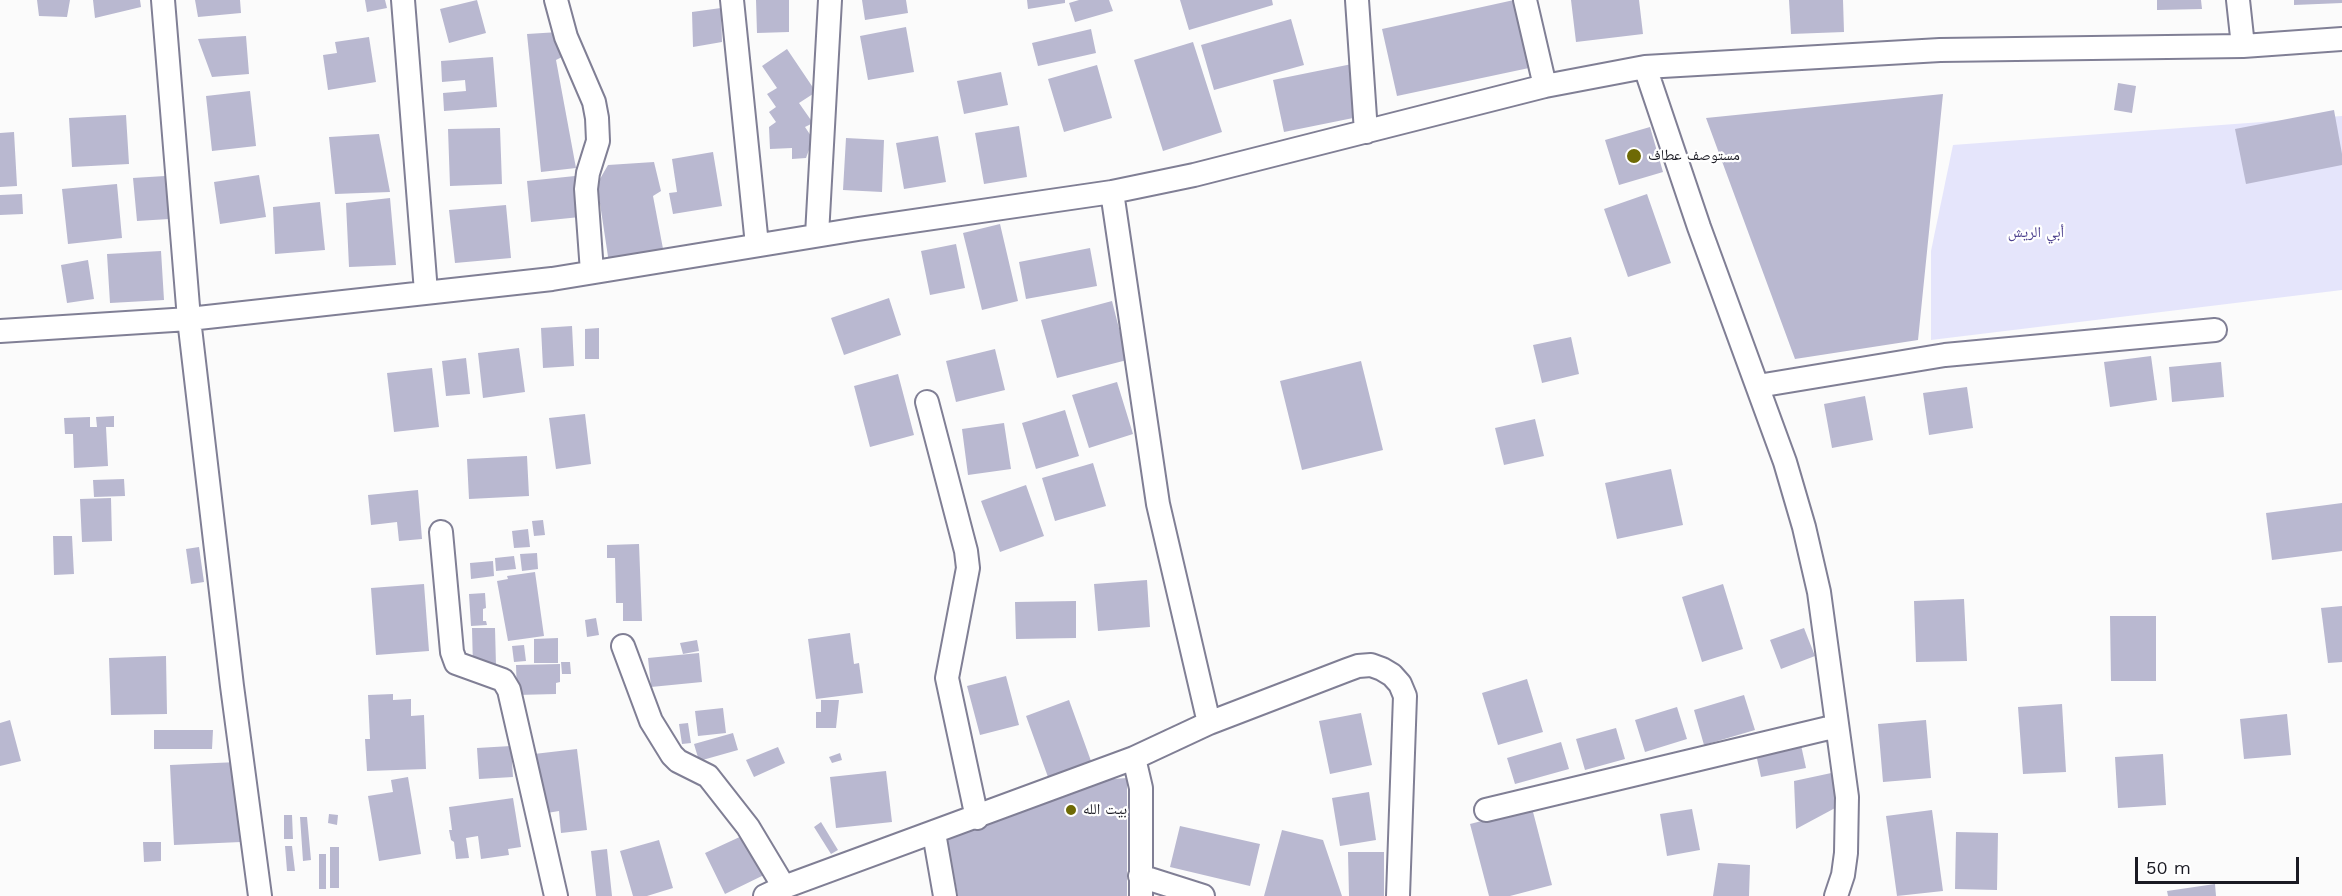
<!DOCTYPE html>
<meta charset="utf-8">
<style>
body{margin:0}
#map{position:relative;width:2342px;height:896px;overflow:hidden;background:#fbfbfb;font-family:"Work Sans",sans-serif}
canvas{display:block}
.scale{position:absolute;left:2135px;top:857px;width:164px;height:27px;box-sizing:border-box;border:3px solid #1a1a23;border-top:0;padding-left:8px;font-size:18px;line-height:21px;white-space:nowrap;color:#1a1a23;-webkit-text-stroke:4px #fff;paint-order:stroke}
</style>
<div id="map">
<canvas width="2342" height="896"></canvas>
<div class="scale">50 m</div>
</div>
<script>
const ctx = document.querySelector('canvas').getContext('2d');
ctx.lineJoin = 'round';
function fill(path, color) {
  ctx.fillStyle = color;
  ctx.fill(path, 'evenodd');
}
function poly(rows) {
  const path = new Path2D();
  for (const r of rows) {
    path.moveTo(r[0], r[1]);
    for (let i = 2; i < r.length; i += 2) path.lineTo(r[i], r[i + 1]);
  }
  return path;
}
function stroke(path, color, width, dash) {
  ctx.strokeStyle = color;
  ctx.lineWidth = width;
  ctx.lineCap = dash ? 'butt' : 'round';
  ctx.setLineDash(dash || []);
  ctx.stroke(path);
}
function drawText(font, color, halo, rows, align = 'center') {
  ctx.font = font + ' "Work Sans","Noto Naskh Arabic",sans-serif';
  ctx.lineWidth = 4.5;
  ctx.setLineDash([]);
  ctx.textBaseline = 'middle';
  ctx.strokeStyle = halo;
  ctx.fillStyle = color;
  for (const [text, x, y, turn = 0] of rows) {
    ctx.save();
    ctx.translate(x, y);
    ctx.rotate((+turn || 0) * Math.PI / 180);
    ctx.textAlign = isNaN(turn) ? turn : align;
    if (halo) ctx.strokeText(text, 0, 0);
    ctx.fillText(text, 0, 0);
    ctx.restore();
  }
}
const green = poly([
 [2342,116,2342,290,1931,340,1931,251,1953,145]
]);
const building = poly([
 [37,0,70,0,67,17,39,16],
 [93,0,140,0,141,7,95,18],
 [195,0,240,0,241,13,198,17],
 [365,0,385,0,387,8,367,12],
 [477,0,486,33,449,43,440,9],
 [756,0,789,0,789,32,757,33],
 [862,0,906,0,908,13,865,20],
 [1027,0,1065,0,1065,3,1028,9],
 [1079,0,1109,0,1113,11,1075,22,1069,3],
 [1180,0,1272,0,1273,5,1189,30],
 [1514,0,1529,68,1397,96,1382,29],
 [1571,0,1639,0,1643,34,1576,42],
 [1789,0,1843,0,1844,32,1791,34],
 [2157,0,2201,0,2202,9,2157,10],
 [2294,0,2342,0,2342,3,2294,5],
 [721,8,722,42,693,47,692,12],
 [1291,19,1304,65,1214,90,1201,45],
 [906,27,914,72,868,80,860,36],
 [1091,29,1096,53,1038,66,1032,43],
 [559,32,564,56,556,60,576,168,541,172,527,34],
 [246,36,249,74,212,77,198,39],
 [369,37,376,82,328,90,323,55,337,53,335,42],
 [1193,42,1222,132,1163,151,1134,60],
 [787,49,816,92,799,103,813,123,805,127,813,139,806,158,792,159,792,148,770,149,769,127,776,122,769,112,776,107,767,94,777,88,762,66],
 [493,57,497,107,444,111,443,93,466,91,465,80,442,82,441,61],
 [1352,64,1363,116,1284,132,1273,80],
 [1097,65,1112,118,1064,132,1048,79],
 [1001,72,1008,105,964,114,957,81],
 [2118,83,2136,86,2132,113,2114,110],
 [250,91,256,146,212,151,206,96],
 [1943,94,1918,340,1795,359,1706,118],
 [2334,110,2342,154,2342,165,2246,184,2235,129],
 [126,115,129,164,72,167,69,118],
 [1019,126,1027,177,984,184,975,133],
 [1650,127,1663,172,1619,185,1605,140],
 [500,128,502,184,450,186,448,129],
 [14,132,17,186,0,187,0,133],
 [379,134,390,192,335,194,329,137],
 [938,136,946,182,904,189,896,143],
 [846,138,884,140,882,192,843,190],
 [713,152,722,206,673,214,669,193,677,192,672,159],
 [654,162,661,191,653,196,664,254,609,263,597,184,608,165],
 [259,175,266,217,220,224,214,182],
 [165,176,169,219,137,221,133,178],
 [575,176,580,217,531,222,527,181],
 [117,184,122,238,68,244,62,189],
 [22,194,23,214,0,215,0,195],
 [1647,194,1671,263,1628,277,1604,209],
 [390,198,396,265,349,267,346,203],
 [320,202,325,250,275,254,273,207],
 [506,205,511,258,455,263,449,210],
 [1000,224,1018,301,982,310,963,233],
 [956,244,965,288,930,295,921,251],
 [1090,248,1097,286,1026,299,1019,262],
 [161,251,164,300,110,303,107,254],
 [88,260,94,299,67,303,61,265],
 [889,298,901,335,844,355,831,318],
 [1112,301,1127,360,1057,378,1041,320],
 [572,326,574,366,543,368,541,328],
 [599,328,599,359,585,359,585,329],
 [1571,337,1579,374,1542,383,1533,345],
 [519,348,525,392,483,398,478,353],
 [995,349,1005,390,956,402,946,361],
 [2151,356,2157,400,2110,407,2104,362],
 [466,358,470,394,446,396,442,361],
 [1361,361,1383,450,1302,470,1280,381],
 [2221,362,2224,397,2172,402,2169,367],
 [432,368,439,427,394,432,387,373],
 [898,374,914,435,870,447,854,386],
 [1117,382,1133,434,1089,448,1072,395],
 [1967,387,1973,428,1929,435,1923,393],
 [1865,396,1873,440,1832,448,1824,404],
 [1065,410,1079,456,1036,469,1022,423],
 [585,414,591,464,556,469,549,418],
 [114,416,114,427,106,427,108,466,74,468,73,434,65,434,64,418,90,417,90,427,97,427,96,417],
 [1535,419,1544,456,1504,465,1495,428],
 [1004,423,1011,469,968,475,962,429],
 [527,456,529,496,469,499,467,459],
 [1093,463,1106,506,1055,521,1042,478],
 [1671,469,1683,525,1617,539,1605,483],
 [124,479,125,496,94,497,93,480],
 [1026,485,1044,536,1000,552,981,501],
 [418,490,422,539,399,541,397,522,371,525,368,495],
 [111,498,112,541,82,542,80,499],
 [2342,503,2342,551,2272,560,2266,513],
 [543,520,545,535,534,536,532,521],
 [528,529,530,547,514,548,512,531],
 [53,536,72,536,74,574,54,575],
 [639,544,642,621,623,621,623,603,616,603,615,558,607,558,607,545],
 [199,547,204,582,191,584,186,549],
 [537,553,538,569,522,571,520,554],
 [514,556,516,569,496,571,495,558],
 [493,561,494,576,471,579,470,563],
 [535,572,544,636,508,641,497,581,508,579,507,576],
 [1147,580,1150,627,1098,631,1094,584],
 [424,584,429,651,376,655,371,588],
 [1723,584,1743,649,1702,662,1682,597],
 [485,593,486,608,483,609,483,621,486,621,487,625,471,626,469,594],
 [1964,599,1967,661,1916,662,1914,601],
 [1076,601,1076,638,1016,639,1015,602],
 [2342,606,2342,662,2328,663,2321,608],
 [2110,616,2156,616,2156,681,2111,681],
 [596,618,599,635,587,637,585,620],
 [472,628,495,628,496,666,473,667],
 [1804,628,1815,656,1781,669,1770,640],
 [850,633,854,664,859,663,863,693,816,699,808,639],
 [558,638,558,663,534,663,534,639],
 [697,640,699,651,683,654,680,643],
 [524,645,526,661,514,662,512,646],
 [699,653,702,682,651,687,648,658],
 [166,656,167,714,111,715,109,658],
 [561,662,570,662,571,674,562,674],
 [560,664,560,682,556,683,556,694,517,695,516,665],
 [1006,676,1019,725,980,735,967,686],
 [1527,679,1543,732,1498,745,1482,693],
 [393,694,393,700,411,699,411,716,424,715,426,769,367,771,365,739,370,739,368,695],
 [1744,695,1755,730,1704,745,1694,710],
 [821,700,839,700,836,728,816,728,816,712,821,712],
 [1069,700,1091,761,1048,777,1026,716],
 [2062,704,2066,772,2023,774,2018,707],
 [1677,707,1687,739,1645,752,1635,720],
 [723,708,726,733,698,736,695,711],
 [1361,713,1372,765,1330,774,1319,721],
 [2287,714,2291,755,2244,759,2240,719],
 [10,720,21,761,0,766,0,723],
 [1926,720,1931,778,1883,782,1878,724],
 [688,723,691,743,682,744,679,724],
 [1616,728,1625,759,1585,770,1576,739],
 [154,730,213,730,212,749,154,749],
 [733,733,738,750,699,761,694,744],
 [1561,742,1569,769,1515,784,1507,758],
 [1801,745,1806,768,1761,777,1756,754],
 [511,746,513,777,479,779,477,748],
 [778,747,785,763,754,777,746,760],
 [577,749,587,830,561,833,559,811,541,814,534,754],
 [840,753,842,760,832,763,829,757],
 [2163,754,2166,805,2118,808,2115,757],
 [238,762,241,842,174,845,170,765],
 [886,771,892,822,836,828,830,777],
 [1836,772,1837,807,1796,829,1794,781],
 [408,777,421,854,379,861,368,796,393,792,391,780],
 [1127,778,1127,896,958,896,947,840,1082,781],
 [1369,792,1376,840,1340,846,1332,798],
 [513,798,521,847,508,849,509,855,481,859,478,836,466,838,469,858,456,859,454,842,451,840,449,830,452,830,449,807],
 [1532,808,1552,885,1510,896,1489,896,1470,824],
 [1692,809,1700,850,1667,856,1660,814],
 [1932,810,1943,891,1897,896,1886,816],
 [329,814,338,815,337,825,328,823],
 [284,815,292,815,293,839,284,839],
 [300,817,307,817,311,860,303,861],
 [821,822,838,850,831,854,814,827],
 [1180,826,1260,844,1250,886,1170,867],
 [1282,830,1323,840,1342,896,1264,896],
 [1956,832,1998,833,1997,890,1955,889],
 [744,835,764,875,725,894,705,853],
 [659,840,673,888,647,896,633,896,620,851],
 [143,842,161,842,161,861,144,862],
 [285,846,292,846,295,871,287,871],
 [330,847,339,847,339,888,330,888],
 [607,849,612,896,596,896,591,851],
 [1348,852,1384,852,1384,896,1349,896],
 [319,854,326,854,326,889,319,889],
 [1718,863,1750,865,1749,896,1713,896],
 [2215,884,2216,896,2168,896,2167,891]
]);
const minor = poly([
 [403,0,426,292],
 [556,0,566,37,594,102,597,118,598,141,588,173,586,189,592,272],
 [732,0,757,245],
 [1357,0,1366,132],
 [1525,0,1545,86],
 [2238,0,2243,46],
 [1645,67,1699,227,1785,462,1804,527,1819,592,1847,797,1846,853,1843,875,1836,896],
 [1112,192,1158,504,1209,723],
 [817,235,830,0],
 [0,331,189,319,163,0],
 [1758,386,1945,355,2215,330],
 [927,402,966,551,968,568,947,678,977,818],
 [441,532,452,652,456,663,503,680,509,690,556,896],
 [623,646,651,721,672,755,678,761,708,776,748,827,784,887],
 [1134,758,1141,788,1141,896],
 [1486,810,1837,726],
 [934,833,945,896],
 [1140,876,1203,896],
 [260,896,232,686,189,319,552,279,858,229,1112,192,1194,175,1545,86,1645,67,1940,50,2243,46,2342,39],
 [765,896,784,887,1134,758,1209,723,1347,670,1358,666,1371,665,1382,669,1392,675,1400,684,1405,696,1398,896]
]);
const markers = [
 [1634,156,8,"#6e6a05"],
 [1071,810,6,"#6e6a05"]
];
const poiNames = [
 ["مستوصف عطاف",1648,156],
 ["بيت الله",1083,810]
];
const parkNames = [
 ["أبي الريش",2036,233]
];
fill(green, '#e5e5fb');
fill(building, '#b9b8d0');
stroke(minor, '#807f95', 26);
stroke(minor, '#fff', 22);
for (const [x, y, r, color] of markers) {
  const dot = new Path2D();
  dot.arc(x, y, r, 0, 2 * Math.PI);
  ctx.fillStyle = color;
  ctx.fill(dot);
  stroke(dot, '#fff', 2);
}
drawText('15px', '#1a1a23', '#fff', poiNames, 'left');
drawText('15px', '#4e428f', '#fff', parkNames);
</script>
